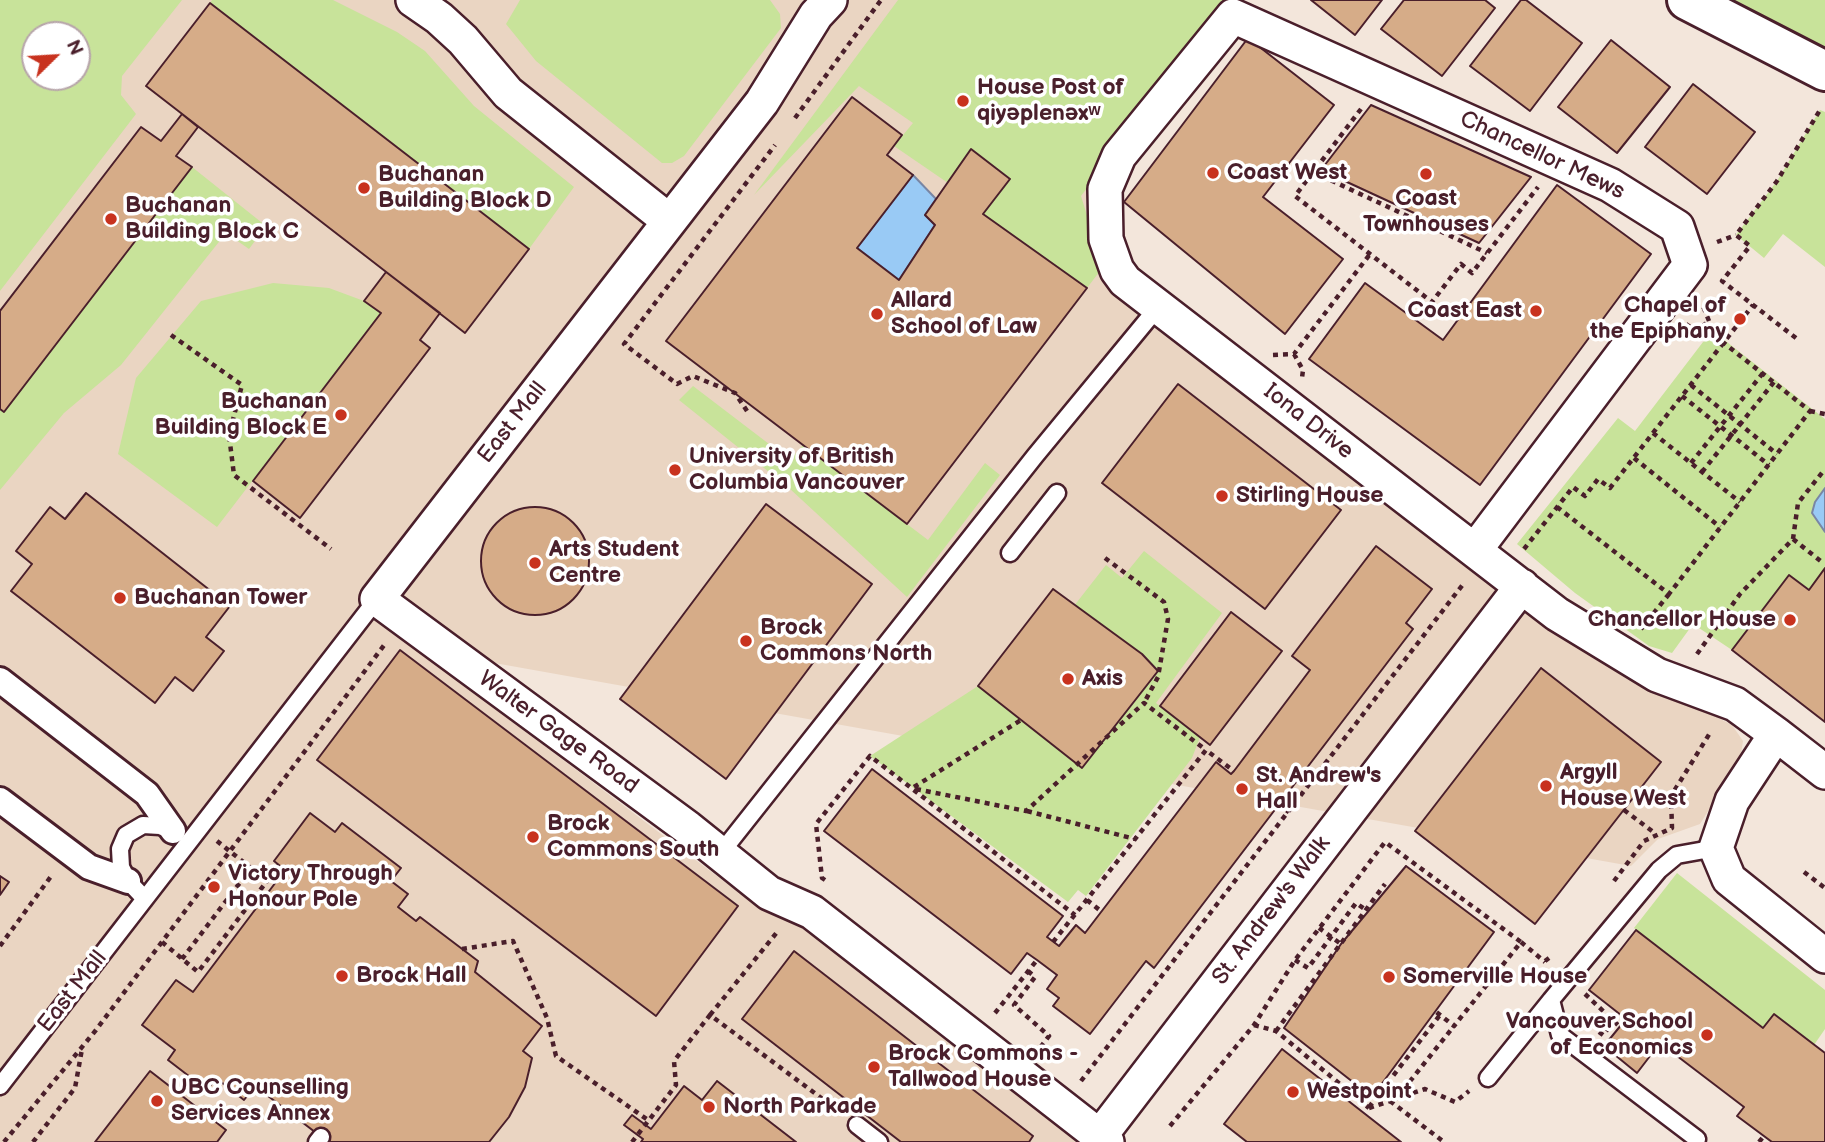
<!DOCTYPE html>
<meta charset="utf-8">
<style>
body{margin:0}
#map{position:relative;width:1825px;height:1142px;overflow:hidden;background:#f3e6db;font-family:"Balsamiq Sans",sans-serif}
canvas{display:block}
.north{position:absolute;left:21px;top:21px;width:70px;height:70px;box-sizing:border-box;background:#fff;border:2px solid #b7a5aa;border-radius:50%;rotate:66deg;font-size:19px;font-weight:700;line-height:28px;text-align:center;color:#4a1f2b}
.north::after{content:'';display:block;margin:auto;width:24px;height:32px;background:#c8321e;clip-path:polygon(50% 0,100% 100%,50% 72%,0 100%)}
</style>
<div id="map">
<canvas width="1825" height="1142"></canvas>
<div class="north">N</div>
</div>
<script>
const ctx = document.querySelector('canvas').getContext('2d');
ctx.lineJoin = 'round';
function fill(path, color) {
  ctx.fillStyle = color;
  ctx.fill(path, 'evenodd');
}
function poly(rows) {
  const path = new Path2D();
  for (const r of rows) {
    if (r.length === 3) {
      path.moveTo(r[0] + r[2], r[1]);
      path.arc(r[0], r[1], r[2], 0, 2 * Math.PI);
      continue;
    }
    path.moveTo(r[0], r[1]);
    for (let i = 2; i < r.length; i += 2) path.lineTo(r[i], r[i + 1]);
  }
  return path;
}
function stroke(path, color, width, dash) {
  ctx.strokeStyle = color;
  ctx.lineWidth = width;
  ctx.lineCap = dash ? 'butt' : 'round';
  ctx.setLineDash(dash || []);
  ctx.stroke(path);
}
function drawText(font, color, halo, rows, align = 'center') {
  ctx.font = font + ' "Balsamiq Sans",sans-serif';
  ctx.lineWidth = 7;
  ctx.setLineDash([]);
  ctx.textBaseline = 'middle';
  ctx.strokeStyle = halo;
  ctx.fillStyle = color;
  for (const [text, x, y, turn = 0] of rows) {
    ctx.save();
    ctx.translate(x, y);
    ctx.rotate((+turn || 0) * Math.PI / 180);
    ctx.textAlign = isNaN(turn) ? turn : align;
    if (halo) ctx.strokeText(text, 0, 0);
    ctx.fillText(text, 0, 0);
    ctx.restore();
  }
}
const built = poly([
 [0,0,1217,0,1091,178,1087,206,1098,240,1668,692,1732,725,1743,741,1740,760,1700,824,1658,839,1631,866,416,649,754,904,815,935,1081,1142,0,1142],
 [35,35,77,35,77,77,35,77]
]);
const green = poly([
 [0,0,182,0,122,76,121,95,136,114,0,291],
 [35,35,77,35,77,77,35,77],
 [212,0,333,0,397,32,425,51,474,106,574,187,529,249,210,3],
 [520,0,770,0,780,14,781,28,684,156,672,163,662,163,536,61,506,24],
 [898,0,1230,0,1081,196,1103,267,1087,288,983,214,1009,180,948,183,894,146,913,123,859,86,754,195],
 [1712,0,1825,0,1825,59],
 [1820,110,1825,112,1825,267,1783,234,1764,258,1736,235,1777,181],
 [192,167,266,226,249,249,226,233,121,365,64,413,0,490,0,409],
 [273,283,329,288,364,301,381,313,217,527,118,454,136,378,201,301],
 [1718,335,1825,419,1825,568,1809,590,1789,575,1732,650,1693,624,1672,653,1649,646,1575,593,1517,544,1618,418,1635,431,1703,342],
 [693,386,790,460,803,445,928,540,985,463,1000,475,907,597,789,488,679,400],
 [1144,551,1222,613,1156,703,1200,737,1192,758,1086,896,1078,890,1068,902,870,756,978,686,1083,768,1158,671,1142,654,1063,620,1106,565,1122,578],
 [1677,873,1825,990,1825,1029,1814,1045,1774,1014,1763,1028,1634,928]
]);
const water = poly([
 [913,175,936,199,925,215,935,225,899,280,857,248,913,175],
 [1825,488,1825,532,1812,513,1815,502,1825,488]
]);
const building = poly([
 [1311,0,1382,0,1355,35,1311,0],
 [1404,0,1485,0,1495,8,1442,76,1381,29,1404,0],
 [1521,0,1526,0,1582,43,1530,111,1470,66,1521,0],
 [210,3,529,249,465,333,146,86,210,3],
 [1248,38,1334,105,1263,197,1343,259,1285,334,1124,202,1248,38],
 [1611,40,1670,87,1617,153,1558,107,1611,40],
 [1693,84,1755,132,1707,194,1645,147,1693,84],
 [852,97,902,135,887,155,913,175,857,248,899,280,935,225,925,215,971,149,1010,179,983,214,1087,288,907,524,666,341,852,97],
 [1371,105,1531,177,1479,243,1321,170,1371,105],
 [182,114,198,127,176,156,192,167,4,412,0,409,0,311,141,127,161,141,182,114],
 [1557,185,1651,254,1480,485,1309,359,1365,283,1443,340,1557,185],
 [386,272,440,313,420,340,430,348,300,518,253,481,381,313,364,301,386,272],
 [1178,384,1341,510,1265,609,1102,483,1178,384],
 [86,493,230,606,206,637,224,651,193,691,175,677,155,703,11,591,32,564,16,551,50,507,65,519,86,493],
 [766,504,872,584,726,779,620,699,766,504],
 [535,561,54],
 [1376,546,1432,589,1406,623,1413,629,1154,968,1146,961,1090,1034,1053,1006,1059,998,1047,989,1057,975,1037,960,1027,953,1011,974,824,831,872,769,1063,916,1047,937,1059,946,1076,925,1085,933,1216,762,1231,774,1234,771,1310,670,1292,656,1376,546],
 [1825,568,1825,722,1732,650,1789,575,1809,590,1825,568],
 [1053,589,1142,654,1158,671,1082,768,978,686,1053,589],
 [1231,612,1282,651,1210,745,1160,706,1231,612],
 [400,650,738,906,656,1016,317,760,400,650],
 [1541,668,1661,762,1535,924,1415,831,1541,668],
 [310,813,335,832,342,823,401,868,391,881,408,894,398,907,416,921,420,917,478,961,475,972,542,1026,523,1051,532,1058,525,1087,509,1117,489,1142,328,1142,255,1086,244,1100,216,1078,207,1090,168,1060,175,1050,142,1025,176,980,193,992,285,870,274,861,310,813],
 [1406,866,1494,932,1372,1097,1284,1028,1341,944,1406,866],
 [0,876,9,882,0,895,0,876],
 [1636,930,1763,1028,1774,1014,1825,1053,1825,1142,1772,1142,1737,1116,1744,1107,1660,1043,1637,1073,1604,1046,1626,1019,1589,990,1636,930],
 [794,951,1033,1136,1029,1142,901,1142,742,1019,794,951],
 [1282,1049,1296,1060,1401,1142,1247,1142,1224,1124,1282,1049],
 [150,1071,226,1130,217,1142,95,1142,150,1071],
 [717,1081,796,1142,641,1142,643,1139,624,1125,632,1115,651,1129,684,1086,702,1100,717,1081]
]);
const path = poly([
 [1361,109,1295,196,1432,302,1461,264,1472,273,1538,187],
 [795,118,881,0],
 [1313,172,1487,253],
 [1717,242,1736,235],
 [1686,324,1696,331,1708,322],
 [171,335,242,385,229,435,234,475,331,549],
 [1796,338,1722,281,1750,246,1736,235,1777,181,1820,110],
 [1294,354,1303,370,1302,378],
 [1273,355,1294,354,1370,254],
 [1691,385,1777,454],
 [1682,396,1769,465],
 [747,411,735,393,693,376,677,384,624,344,775,145],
 [1810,411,1825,414],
 [1653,433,1740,502],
 [1634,458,1720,527],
 [1691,463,1763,373],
 [1702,472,1774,382],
 [1557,507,1669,594,1810,411,1715,336,1703,306],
 [1793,539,1823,563],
 [1524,549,1573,487,1585,496,1598,479,1610,488,1753,305],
 [1105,558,1164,602,1168,619,1158,677,1144,703],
 [1641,629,1669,594],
 [1697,654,1740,594,1793,539,1798,503,1825,469],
 [914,787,1021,720],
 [916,789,1026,811,1144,703,1206,750],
 [1278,805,1289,812],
 [1624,810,1656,834],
 [1027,811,1135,839],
 [217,841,267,881,279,865],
 [1804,872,1825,888],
 [825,880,822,878,816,824,870,756,1075,915],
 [1614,881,1644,841,1672,828,1671,796,1710,733],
 [1087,900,1102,912],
 [1319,928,1341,944],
 [162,942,198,972,267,881],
 [1053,942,1206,750,1234,771],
 [1521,942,1545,962],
 [0,946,52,875],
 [462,949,513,941,547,1018,556,1056,648,1120],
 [182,959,251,868],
 [1295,960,1308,968,1356,903,1366,910],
 [1545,961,1553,955],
 [1028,971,1035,977,1014,1005,1049,1036,1040,1048],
 [1585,994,1619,1026],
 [995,1013,1037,960],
 [710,1015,778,931],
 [1254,1025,1276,1031,1369,1108],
 [1276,1031,1385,884],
 [1599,1032,1603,1035,1615,1020],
 [1081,1081,1464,583],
 [1394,1099,1425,1089,1455,1102,1469,1091],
 [1390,1101,1444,1142],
 [1369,1107,1440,1015],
 [1369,1108,1390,1101,1407,1085,1454,1026],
 [1170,1126,1254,1025,1295,960,1385,842,1521,942,1454,1026,1435,1011],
 [4,1142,96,1030,385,644],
 [33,1142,75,1088,82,1049],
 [632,1142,676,1085,674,1061,710,1015,840,1112],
 [1759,1142,1764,1136]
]);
const service = poly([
 [1010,553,1057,493],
 [720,854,1035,456,1158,307],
 [145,899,128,881,121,867,120,849,126,835,143,825,160,826,173,831],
 [1488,1078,1551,1000],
 [0,1086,377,599],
 [857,1125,879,1142],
 [1697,1139,1560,1035,1551,1000,1659,870,1677,855,1716,848],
 [317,1142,321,1137]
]);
const pedestrian = poly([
 [0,680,147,794,173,831],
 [0,800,89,867,128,881]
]);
const minor = poly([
 [413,0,439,18,463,40,508,93,668,220],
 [830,0,816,15,762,102,377,599,688,828,769,893,812,912,1107,1142],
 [1475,550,1690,265,1677,227,1610,185,1233,16,1119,156,1105,189,1106,239,1117,270,1125,281,1557,614,1657,675,1735,704,1776,734],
 [1825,772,1776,734,1732,801,1716,848,1729,879,1825,956],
 [1100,1136,1522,586]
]);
const tertiary = poly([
 [1687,0,1825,71]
]);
const markers = [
 [963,101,7,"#c8321e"],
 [1213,173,7,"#c8321e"],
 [1426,174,7,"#c8321e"],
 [364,188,7,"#c8321e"],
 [111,219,7,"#c8321e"],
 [1536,311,7,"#c8321e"],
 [877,314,7,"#c8321e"],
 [1740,319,7,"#c8321e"],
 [341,415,7,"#c8321e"],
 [675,470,7,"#c8321e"],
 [1222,496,7,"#c8321e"],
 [535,563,7,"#c8321e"],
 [120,598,7,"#c8321e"],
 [1790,620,7,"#c8321e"],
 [746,641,7,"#c8321e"],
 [1068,679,7,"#c8321e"],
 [1546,786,7,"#c8321e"],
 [1242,789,7,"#c8321e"],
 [533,837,7,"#c8321e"],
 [214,887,7,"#c8321e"],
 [342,976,7,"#c8321e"],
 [1389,977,7,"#c8321e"],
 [1707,1035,7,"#c8321e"],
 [874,1067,7,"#c8321e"],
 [1293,1092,7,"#c8321e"],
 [157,1101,7,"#c8321e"],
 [709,1107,7,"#c8321e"]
];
const poiNames = [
 ["House Post of",977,88],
 ["qiyǝplenǝxʷ",977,114],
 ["Coast West",1227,173],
 ["Buchanan",378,175],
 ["Building Block D",378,201],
 ["Coast",1426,199,"center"],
 ["Townhouses",1426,225,"center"],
 ["Buchanan",125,206],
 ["Building Block C",125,232],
 ["Allard",891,301],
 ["School of Law",891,327],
 ["Chapel of",1726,306,"right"],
 ["the Epiphany",1726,332,"right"],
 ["Coast East",1522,311,"right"],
 ["Buchanan",327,402,"right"],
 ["Building Block E",327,428,"right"],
 ["University of British",689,457],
 ["Columbia Vancouver",689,483],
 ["Stirling House",1236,496],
 ["Arts Student",549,550],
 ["Centre",549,576],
 ["Buchanan Tower",134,598],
 ["Chancellor House",1776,620,"right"],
 ["Brock",760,628],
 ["Commons North",760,654],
 ["Axis",1082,679],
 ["Argyll",1560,773],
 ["House West",1560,799],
 ["St. Andrew's",1256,776],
 ["Hall",1256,802],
 ["Brock",547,824],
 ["Commons South",547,850],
 ["Victory Through",228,874],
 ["Honour Pole",228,900],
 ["Brock Hall",356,976],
 ["Somerville House",1403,977],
 ["Vancouver School",1693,1022,"right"],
 ["of Economics",1693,1048,"right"],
 ["Brock Commons -",888,1054],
 ["Tallwood House",888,1080],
 ["UBC Counselling",171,1088],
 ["Services Annex",171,1114],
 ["Westpoint",1307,1092],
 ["North Parkade",723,1107]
];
const streetNames = [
 ["Chancellor Mews",1542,156,25],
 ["Iona Drive",1308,422,38],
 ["East Mall",513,423,-52],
 ["Walter Gage Road",558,733,36],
 ["St. Andrew's Walk",1272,911,-53],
 ["East Mall",73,992,-52]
];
fill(built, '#ead5c2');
fill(green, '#c8e39a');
fill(water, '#99caf5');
stroke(water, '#7986a4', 2);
fill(building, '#d6ac88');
stroke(building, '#4a1f2b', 2);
stroke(service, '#4a1f2b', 21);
stroke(pedestrian, '#4a1f2b', 30);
stroke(minor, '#4a1f2b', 38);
stroke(tertiary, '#4a1f2b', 44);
stroke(path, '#4a1f2b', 4.5, [5, 5]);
stroke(service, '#fff', 16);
stroke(pedestrian, '#fff', 24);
stroke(minor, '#fff', 33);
stroke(tertiary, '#fff', 38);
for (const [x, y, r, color] of markers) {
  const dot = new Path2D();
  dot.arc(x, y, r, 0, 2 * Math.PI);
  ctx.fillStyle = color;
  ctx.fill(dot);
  stroke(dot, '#fff', 2.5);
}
drawText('bold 23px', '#4a1f2b', '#fff', poiNames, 'left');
drawText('23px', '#4a1f2b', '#fff', streetNames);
</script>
